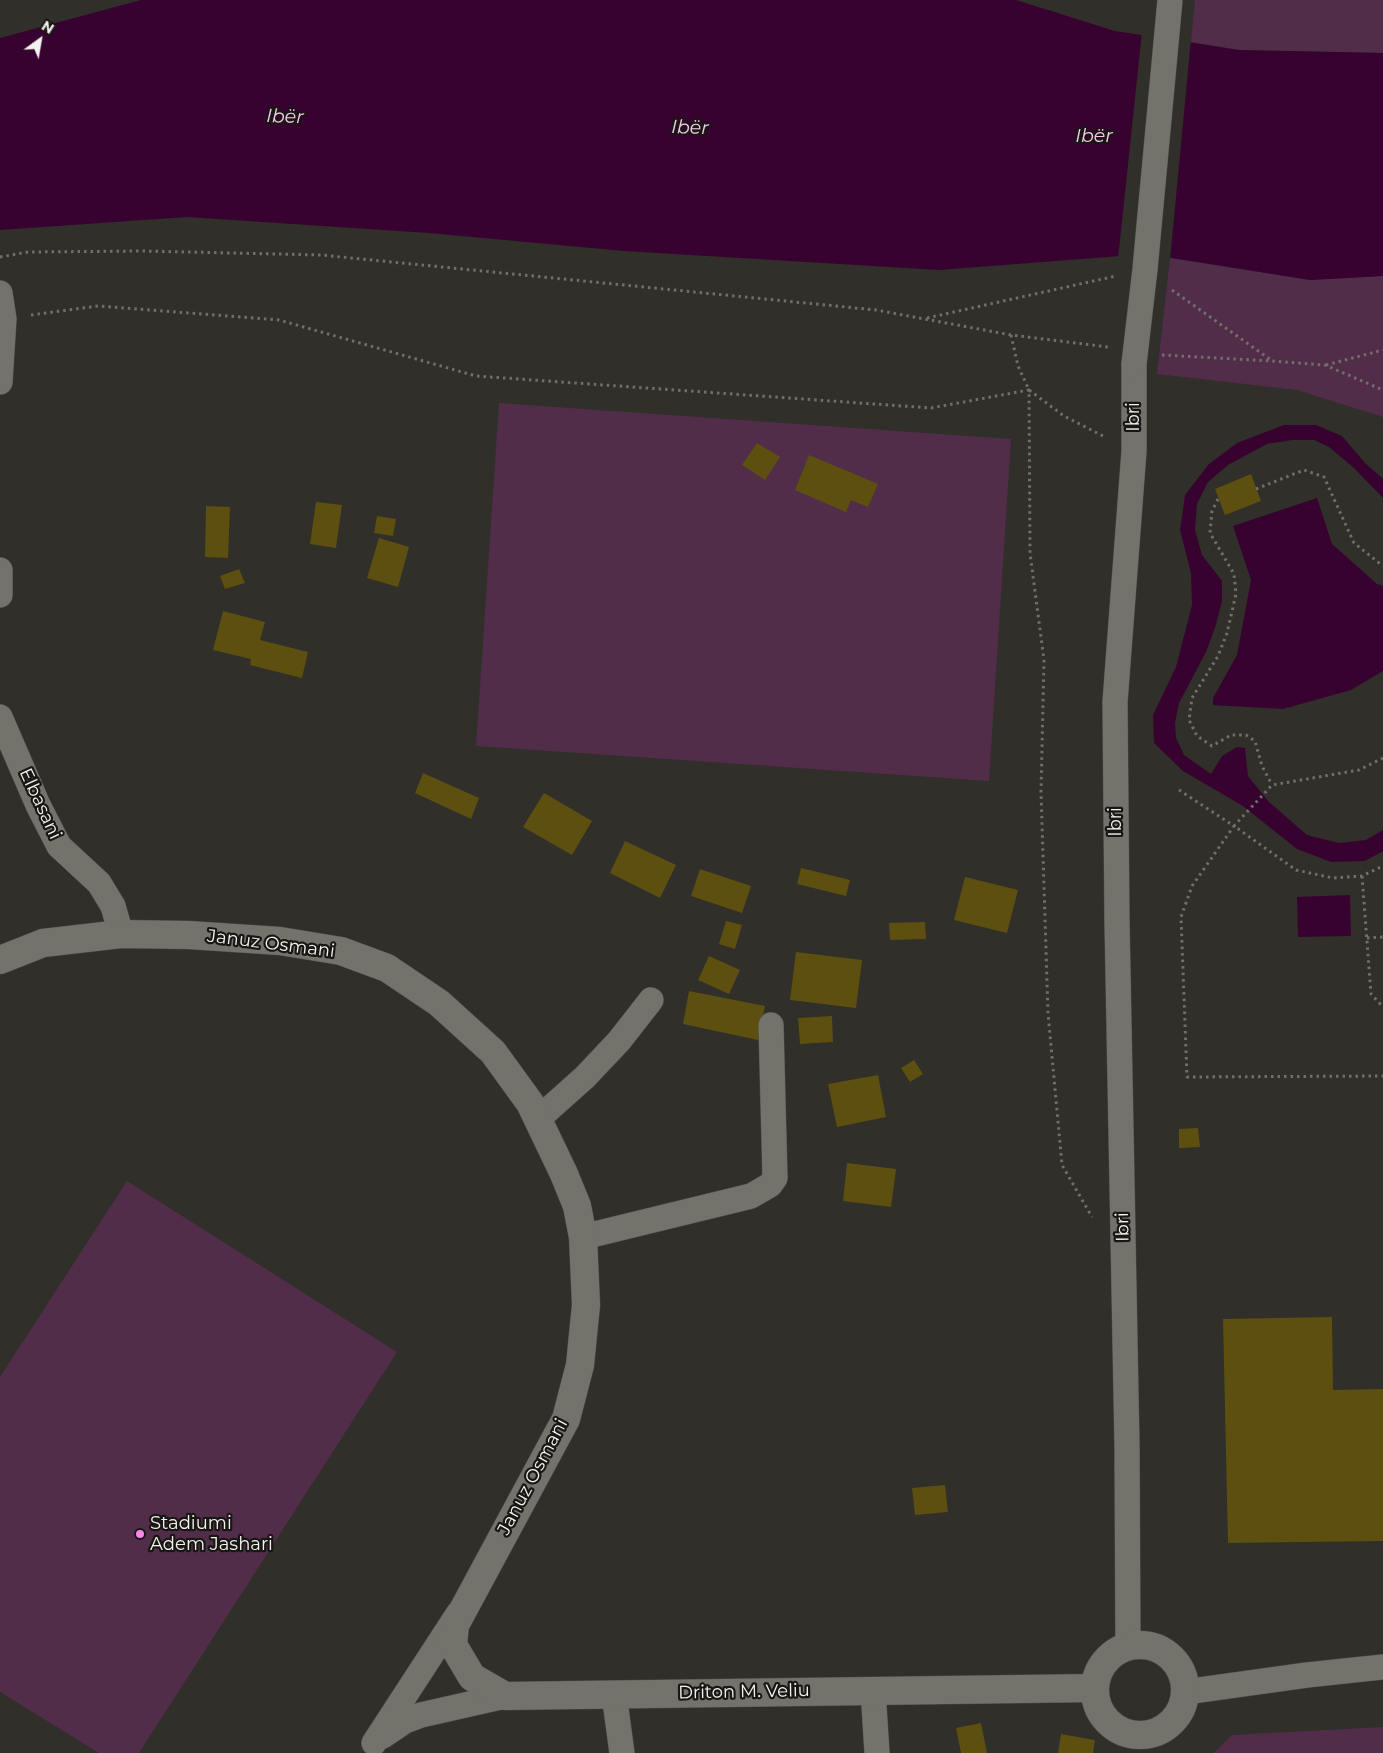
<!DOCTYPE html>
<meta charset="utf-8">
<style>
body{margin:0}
#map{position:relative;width:1383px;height:1753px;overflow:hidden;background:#302f29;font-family:Montserrat,sans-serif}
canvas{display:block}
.north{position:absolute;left:15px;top:15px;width:50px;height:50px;-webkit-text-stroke:4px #181714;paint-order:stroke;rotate:32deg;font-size:14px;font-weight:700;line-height:20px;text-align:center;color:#f3f2ee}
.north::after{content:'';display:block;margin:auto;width:18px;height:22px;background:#f3f2ee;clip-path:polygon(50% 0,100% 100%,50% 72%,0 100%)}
</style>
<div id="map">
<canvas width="1383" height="1753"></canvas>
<div class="north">N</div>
</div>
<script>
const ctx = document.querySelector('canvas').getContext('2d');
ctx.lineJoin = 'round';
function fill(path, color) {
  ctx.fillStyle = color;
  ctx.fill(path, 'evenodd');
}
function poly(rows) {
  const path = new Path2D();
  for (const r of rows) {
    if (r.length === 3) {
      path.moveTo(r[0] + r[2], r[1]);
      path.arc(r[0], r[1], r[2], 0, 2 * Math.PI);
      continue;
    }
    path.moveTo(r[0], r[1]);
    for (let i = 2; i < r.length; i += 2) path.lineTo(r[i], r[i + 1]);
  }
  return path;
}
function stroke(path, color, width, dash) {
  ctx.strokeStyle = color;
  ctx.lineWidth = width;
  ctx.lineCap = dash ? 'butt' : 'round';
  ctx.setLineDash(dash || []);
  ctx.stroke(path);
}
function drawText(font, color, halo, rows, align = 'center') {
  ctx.font = font + ' Montserrat,sans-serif';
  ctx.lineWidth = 4.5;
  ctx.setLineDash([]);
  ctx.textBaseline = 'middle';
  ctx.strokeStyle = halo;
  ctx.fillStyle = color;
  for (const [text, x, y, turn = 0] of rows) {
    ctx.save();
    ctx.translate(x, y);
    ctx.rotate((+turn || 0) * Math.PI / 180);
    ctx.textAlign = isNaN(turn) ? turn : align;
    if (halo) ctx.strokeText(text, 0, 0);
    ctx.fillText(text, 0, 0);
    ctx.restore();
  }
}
const green = poly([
 [1195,0,1383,0,1383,53,1239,50,1191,42],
 [1170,258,1310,280,1383,276,1383,417,1297,390,1157,374],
 [499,403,1011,439,989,781,476,746],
 [127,1181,397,1352,139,1753,99,1753,0,1692,0,1377],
 [1383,1727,1383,1753,1214,1753,1232,1735]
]);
const water = poly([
 [141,0,1016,0,1115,31,1239,50,1383,53,1383,276,1310,280,1147,254,939,270,624,251,429,233,187,217,0,230,0,38],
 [1284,425,1316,425,1342,436,1365,463,1383,479,1383,498,1354,468,1329,447,1314,440,1292,440,1267,444,1228,465,1208,482,1197,504,1195,530,1202,555,1222,581,1222,601,1215,628,1206,652,1179,703,1175,723,1176,738,1184,755,1211,774,1222,756,1237,747,1245,748,1248,776,1268,801,1307,835,1339,843,1366,840,1383,830,1383,851,1365,861,1331,862,1297,849,1243,806,1183,771,1154,743,1153,715,1176,667,1192,605,1191,573,1180,530,1185,495,1209,464,1237,443],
 [1317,498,1332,544,1377,584,1383,586,1383,671,1351,690,1283,709,1213,705,1213,698,1237,655,1251,580,1233,526],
 [1350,895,1351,936,1298,937,1297,897]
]);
const pier = poly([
 [1142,32,1191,39,1170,260,1147,257,1118,259]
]);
const building = poly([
 [757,443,780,457,765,480,742,465],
 [809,455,878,484,868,507,851,500,846,512,795,490],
 [1251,474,1261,501,1225,515,1215,489],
 [316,502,342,505,336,548,310,544],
 [206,506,230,507,228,558,205,557],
 [377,516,396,519,393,536,374,533],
 [379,538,409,547,398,587,367,578],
 [239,569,245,583,225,589,220,576],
 [223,611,265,622,260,640,308,652,302,678,250,665,251,659,213,650],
 [423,773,479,798,471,819,415,793],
 [544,793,592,821,572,855,523,827],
 [625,841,676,865,660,898,610,873],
 [801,868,850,880,846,896,797,884],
 [700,869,751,886,742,913,691,896],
 [965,877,1018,890,1007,933,954,920],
 [726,921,742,925,735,949,719,944],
 [925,922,926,939,890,940,889,923],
 [796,952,862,960,856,1008,790,1000],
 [709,956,740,970,729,994,698,980],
 [689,991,765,1006,758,1040,683,1024],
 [832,1016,833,1042,800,1044,798,1018],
 [914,1060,923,1074,910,1082,901,1068],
 [878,1075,886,1117,837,1127,828,1084],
 [1198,1128,1200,1147,1179,1148,1179,1129],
 [847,1163,896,1169,891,1207,843,1201],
 [1332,1317,1333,1390,1383,1389,1383,1541,1228,1543,1223,1319],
 [945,1485,948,1512,915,1515,912,1488],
 [981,1723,987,1753,961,1753,956,1728],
 [1061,1734,1095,1740,1093,1753,1058,1753]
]);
const path = poly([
 [0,257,28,252,143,251,321,255,876,310,1011,335,1108,347],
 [1172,290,1271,360],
 [31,315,98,306,279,320,476,376,931,408,1029,390,1030,553,1044,660,1041,792,1048,1013,1062,1165,1092,1217],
 [927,318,1116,276],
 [1011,335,1018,366,1029,390,1064,416,1105,437],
 [1162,355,1272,361,1325,365,1383,390],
 [1326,365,1383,350],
 [1256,489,1304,470,1324,477,1354,543,1383,566],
 [1218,499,1212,511,1210,533,1234,574,1236,594,1227,633,1218,656,1192,698,1189,720,1197,736,1212,746,1231,735,1246,735,1255,741,1262,766,1272,785],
 [1383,758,1359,770,1272,785,1234,826,1296,870,1333,878,1362,876,1383,866],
 [1179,790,1234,826,1192,886,1181,917,1187,1077,1383,1076],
 [1362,876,1371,994,1383,1007],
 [1367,938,1383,937]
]);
const minor = poly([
 [0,293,4,319,0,382],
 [0,570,0,595],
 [0,717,38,805,59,846,99,883,113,906,121,934],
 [538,1119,585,1077,619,1041,651,1000],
 [583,1237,751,1196,770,1185,775,1178,771,1025],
 [1128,1646,1127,1446,1117,921,1115,702,1134,451,1134,364],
 [873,1690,877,1753],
 [1185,1692,1307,1675,1383,1667],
 [614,1694,622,1753],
 [383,1736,405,1721,421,1715,505,1696],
 [374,1743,458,1614]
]);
const tertiary = poly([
 [0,960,43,943,121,934,189,935,280,941,341,951,387,968,439,1003,493,1052,530,1103,564,1174,577,1206,583,1237,586,1305,580,1365,566,1419,455,1625,453,1645,472,1677,505,1696,1094,1688],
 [1140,1690,45]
]);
const minorBridge = poly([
 [1134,364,1145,269,1170,0]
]);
const markers = [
 [140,1534,5,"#fb86e5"]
];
const streetNames = [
 ["Ibri",1134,417,-90],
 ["Elbasani",40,804,65],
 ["Ibri",1116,822,-90],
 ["Januz Osmani",271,944,7],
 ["Ibri",1123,1227,-91],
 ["Januz Osmani",533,1477,-62],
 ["Driton M. Veliu",744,1692,-1]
];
const poiNames = [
 ["Stadiumi",150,1524],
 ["Adem Jashari",150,1545]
];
const waterNames = [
 ["Ibër",285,117,2],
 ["Ibër",690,128,2],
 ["Ibër",1094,136]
];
fill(green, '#512d49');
fill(water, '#380230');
fill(pier, '#302f29');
fill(building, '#5d4f10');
stroke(minor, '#4d4c46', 26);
stroke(tertiary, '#4d4c46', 29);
stroke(path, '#706f69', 3, [2.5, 4]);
stroke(minor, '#73726b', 25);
stroke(tertiary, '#73726b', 28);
stroke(minorBridge, '#4d4c46', 26, []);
stroke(minorBridge, '#73726b', 25);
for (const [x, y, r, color] of markers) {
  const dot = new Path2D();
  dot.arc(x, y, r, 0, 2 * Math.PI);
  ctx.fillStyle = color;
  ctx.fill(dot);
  stroke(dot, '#181714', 2);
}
drawText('18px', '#f3f2ee', '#181714', streetNames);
drawText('18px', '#f3f2ee', '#181714', poiNames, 'left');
drawText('italic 19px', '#fcc7ef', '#181714', waterNames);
</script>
